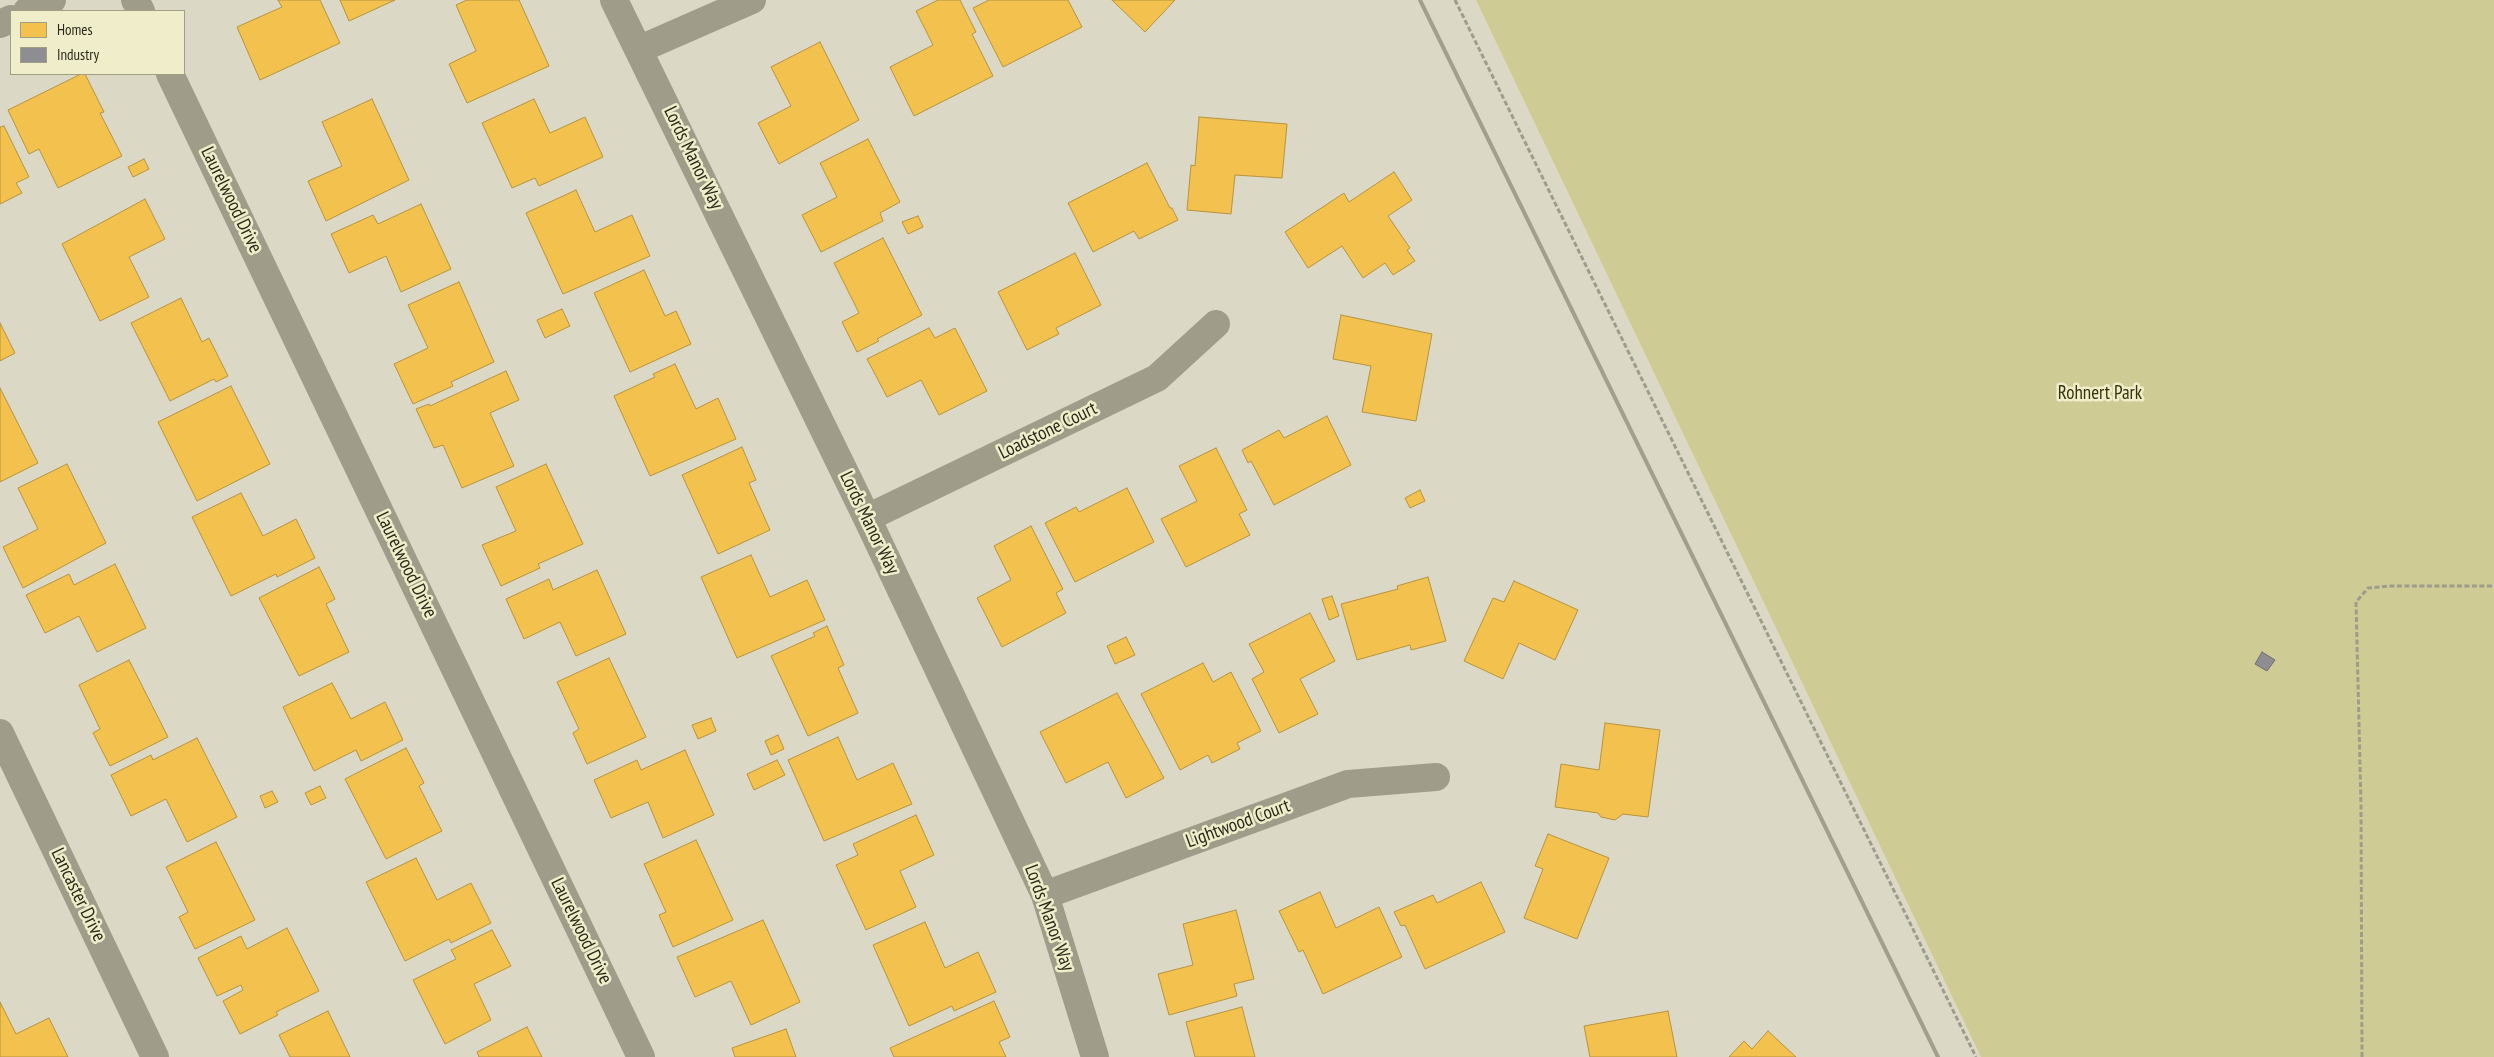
<!DOCTYPE html>
<style>
body{margin:0}
#map{position:relative;width:2494px;height:1057px;overflow:hidden;background:#dbd9c5;font-family:"PT Sans Narrow",sans-serif}
canvas{display:block}
.legend{position:absolute;left:10px;top:10px;width:175px;height:65px;box-sizing:border-box;background:#f0eeca;border:1px solid #a09f84;margin:0;padding:6px 9px;list-style:none;font-size:15px;color:#29291b}
.legend li{display:flex;align-items:center;gap:10px;height:25px}
.legend b{width:25px;border:1px solid #a09f84}
</style>
<div id="map">
<canvas width="2494" height="1057"></canvas>
<ul class="legend">
<li><b style="height:14px;background:#f2c14e"></b>Homes</li>
<li><b style="height:14px;background:#8d8d92"></b>Industry</li>
</ul>
</div>
<script>
const ctx = document.querySelector('canvas').getContext('2d');
ctx.lineJoin = 'round';
function fill(path, color) {
  ctx.fillStyle = color;
  ctx.fill(path, 'evenodd');
}
function poly(rows) {
  const path = new Path2D();
  for (const r of rows) {
    path.moveTo(r[0], r[1]);
    for (let i = 2; i < r.length; i += 2) path.lineTo(r[i], r[i + 1]);
  }
  return path;
}
function stroke(path, color, width, dash) {
  ctx.strokeStyle = color;
  ctx.lineWidth = width;
  ctx.lineCap = dash ? 'butt' : 'round';
  ctx.setLineDash(dash || []);
  ctx.stroke(path);
}
function drawText(font, color, halo, rows, align = 'center') {
  ctx.font = font + ' "PT Sans Narrow",sans-serif';
  ctx.lineWidth = 5;
  ctx.setLineDash([]);
  ctx.textBaseline = 'middle';
  ctx.strokeStyle = halo;
  ctx.fillStyle = color;
  for (const [text, x, y, turn = 0] of rows) {
    ctx.save();
    ctx.translate(x, y);
    ctx.rotate((+turn || 0) * Math.PI / 180);
    ctx.textAlign = isNaN(turn) ? turn : align;
    if (halo) ctx.strokeText(text, 0, 0);
    ctx.fillText(text, 0, 0);
    ctx.restore();
  }
}
const green = poly([
 [1476,0,2494,0,2494,1057,1981,1057]
]);
const homes = poly([
 [278,0,320,0,340,43,260,80,237,27,282,7,278,0],
 [340,0,395,0,349,21,340,0],
 [467,0,519,0,549,66,467,103,449,64,476,51,456,5,467,0],
 [938,0,960,0,976,32,972,34,993,76,914,116,890,67,933,45,916,11,938,0],
 [989,0,1068,0,1082,27,1003,67,973,8,989,0],
 [1112,0,1175,0,1145,32,1112,0],
 [820,42,859,120,779,164,758,123,791,106,771,67,820,42],
 [81,74,85,74,104,112,100,113,122,156,58,188,39,149,29,154,8,110,81,74],
 [372,99,409,180,326,221,308,181,342,166,322,122,372,99],
 [534,99,550,133,585,117,603,157,539,186,535,178,512,188,482,123,534,99],
 [1199,117,1287,124,1282,178,1235,175,1231,214,1187,210,1191,165,1195,166,1199,117],
 [4,126,29,177,16,183,22,193,0,204,0,127,4,126],
 [868,139,900,202,880,213,883,221,821,252,802,215,837,197,820,163,868,139],
 [144,159,149,169,133,177,128,167,144,159],
 [1147,163,1170,208,1172,208,1178,220,1139,239,1134,231,1093,252,1068,203,1147,163],
 [1394,172,1412,200,1388,216,1410,248,1407,250,1415,261,1393,275,1385,263,1363,278,1342,246,1308,268,1285,232,1344,193,1349,202,1394,172],
 [576,190,595,232,632,215,650,256,563,294,526,213,576,190],
 [145,199,165,239,129,257,149,297,100,321,62,244,145,199],
 [421,204,451,269,401,292,386,256,349,273,331,234,373,215,378,224,421,204],
 [918,216,923,227,908,234,902,222,918,216],
 [883,238,922,315,877,339,879,341,857,352,842,322,859,313,834,263,883,238],
 [1075,253,1101,305,1056,328,1059,334,1027,350,998,292,1075,253],
 [644,270,665,316,676,311,691,344,630,372,594,293,644,270],
 [459,282,494,362,451,382,453,386,413,404,394,364,428,348,408,305,459,282],
 [181,298,202,342,209,338,228,376,216,382,214,379,170,401,131,323,181,298],
 [562,309,570,326,545,338,537,320,562,309],
 [1341,315,1432,334,1416,421,1362,412,1371,366,1333,359,1341,315],
 [0,323,15,353,0,361,0,323],
 [929,328,935,338,955,328,987,391,939,415,921,380,887,397,867,359,929,328],
 [675,364,696,409,718,398,736,439,650,476,614,396,655,377,653,374,675,364],
 [506,371,519,400,490,413,514,466,462,488,443,445,434,448,416,409,429,404,430,406,506,371],
 [231,386,270,464,197,501,158,422,231,386],
 [0,388,38,463,0,482,0,388],
 [1327,416,1351,465,1274,505,1251,461,1248,463,1242,450,1279,430,1284,438,1327,416],
 [742,447,756,480,749,483,770,530,718,554,682,475,742,447],
 [1216,448,1247,510,1239,514,1250,535,1186,567,1161,519,1197,501,1179,466,1216,448],
 [67,464,106,543,23,588,3,547,38,529,18,488,67,464],
 [546,464,583,544,538,564,540,568,501,586,482,545,516,531,496,487,546,464],
 [1127,488,1154,542,1075,582,1045,523,1076,507,1079,512,1127,488],
 [1420,490,1425,501,1410,508,1405,498,1420,490],
 [241,493,263,536,296,519,315,558,277,577,276,574,231,596,192,517,241,493],
 [1031,526,1063,589,1056,593,1066,613,1002,647,977,598,1011,580,994,546,1031,526],
 [751,555,770,597,807,580,825,620,737,658,701,577,751,555],
 [115,564,146,628,97,652,79,616,45,633,26,595,69,574,74,585,115,564],
 [319,567,335,599,326,604,349,652,299,676,259,598,319,567],
 [597,570,626,634,576,656,560,622,524,639,506,599,549,579,553,590,597,570],
 [1428,577,1446,641,1411,650,1410,645,1357,660,1341,604,1398,589,1397,586,1428,577],
 [1514,581,1578,610,1555,660,1519,643,1503,679,1464,661,1493,598,1504,602,1514,581],
 [1332,596,1339,616,1329,620,1322,599,1332,596],
 [1310,613,1335,661,1300,679,1318,714,1279,733,1252,679,1264,672,1249,644,1310,613],
 [827,626,844,665,838,668,858,713,808,736,771,656,815,636,813,633,827,626],
 [1126,637,1135,655,1115,664,1107,646,1126,637],
 [609,658,646,737,587,764,573,733,579,729,557,682,609,658],
 [129,660,168,737,110,766,93,733,100,729,79,685,129,660],
 [1203,663,1213,682,1231,672,1261,731,1237,743,1240,749,1212,763,1208,755,1180,770,1141,694,1203,663],
 [332,683,351,719,385,702,403,740,361,761,356,750,314,771,283,707,332,683],
 [1117,693,1164,778,1126,798,1108,762,1066,783,1040,732,1117,693],
 [711,718,716,731,698,739,692,725,711,718],
 [1605,723,1660,730,1648,817,1623,814,1615,820,1601,817,1598,813,1555,807,1561,764,1599,770,1605,723],
 [778,735,784,749,771,755,765,741,778,735],
 [838,737,857,780,893,763,912,804,824,841,788,760,838,737],
 [197,738,237,817,187,842,166,799,131,816,111,775,151,755,153,760,197,738],
 [406,748,424,783,419,786,442,831,386,859,345,779,406,748],
 [685,750,714,815,663,838,648,802,611,818,594,780,637,760,641,770,685,750],
 [777,760,785,775,754,790,747,774,777,760],
 [320,786,326,798,311,805,305,793,320,786],
 [272,791,278,802,265,808,260,796,272,791],
 [916,815,934,855,900,871,916,907,866,930,836,865,858,855,853,844,916,815],
 [1548,834,1609,858,1577,939,1524,918,1543,869,1535,866,1548,834],
 [696,840,733,920,673,947,659,915,666,912,644,864,696,840],
 [216,842,255,920,195,949,179,917,188,912,166,867,216,842],
 [416,858,437,900,471,883,491,923,451,943,449,939,405,961,366,882,416,858],
 [1481,882,1505,932,1425,969,1405,925,1401,926,1394,912,1433,895,1437,903,1481,882],
 [1320,892,1336,928,1379,907,1402,957,1323,994,1303,950,1299,952,1279,911,1320,892],
 [1236,910,1254,979,1234,984,1237,996,1169,1015,1158,974,1193,965,1183,924,1236,910],
 [763,920,800,1002,751,1025,731,981,695,997,677,957,763,920],
 [925,922,945,968,978,952,996,992,954,1011,952,1006,909,1026,873,945,925,922],
 [287,928,319,991,276,1012,278,1015,240,1034,223,1001,243,990,241,985,217,996,198,958,241,936,247,949,287,928],
 [492,930,511,966,474,984,491,1020,445,1044,413,980,456,959,451,950,492,930],
 [994,1001,1010,1037,999,1042,1006,1057,894,1057,890,1048,994,1001],
 [0,1002,16,1034,49,1018,68,1057,0,1057,0,1002],
 [1242,1007,1255,1057,1195,1057,1186,1022,1242,1007],
 [328,1011,350,1057,290,1057,279,1035,328,1011],
 [1668,1011,1677,1057,1590,1057,1584,1026,1668,1011],
 [527,1027,542,1057,479,1057,477,1052,527,1027],
 [786,1029,796,1057,735,1057,732,1048,786,1029],
 [1768,1031,1796,1057,1729,1057,1744,1041,1752,1049,1768,1031]
]);
const industry = poly([
 [2262,652,2275,660,2267,671,2255,664,2262,652]
]);
const path = poly([
 [1455,0,1976,1057],
 [2362,1057,2361,805,2356,602,2368,588,2391,586,2494,586]
]);
const minor = poly([
 [135,0,141,11],
 [614,0,867,518,1045,895,1095,1057],
 [27,11,52,0],
 [0,24,11,19],
 [640,49,752,0],
 [170,74,641,1057],
 [867,518,1157,378,1216,324],
 [0,733,155,1057],
 [1045,895,1348,784,1436,777]
]);
const rail = poly([
 [1420,0,1938,1057]
]);
const streetNames = [
 ["Lords Manor Way",693,158,64],
 ["Laurelwood Drive",231,200,64],
 ["Loadstone Court",1048,431,-26],
 ["Lords Manor Way",869,523,64],
 ["Laurelwood Drive",406,565,64],
 ["Lightwood Court",1238,824,-20],
 ["Lancaster Drive",78,895,64],
 ["Lords Manor Way",1049,918,70],
 ["Laurelwood Drive",581,931,64]
];
const parkNames = [
 ["Rohnert Park",2100,394]
];
fill(green, '#cfcb94');
fill(homes, '#f2c14e');
stroke(homes, '#b6933f', 1);
fill(industry, '#8d8d92');
stroke(industry, '#6f6f6e', 1);
stroke(path, '#9e9d8c', 3, [5, 2.5]);
stroke(minor, '#9f9d89', 28);
stroke(rail, '#a1a08e', 4);
drawText('19px', '#29291b', '#f0eeca', streetNames);
drawText('19px', '#35320a', '#f0eeca', parkNames);
</script>
